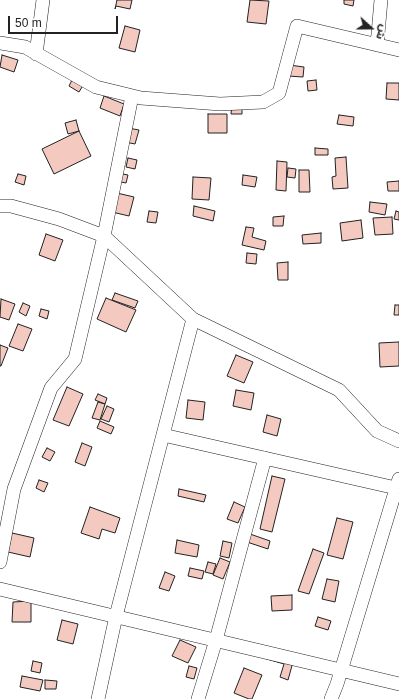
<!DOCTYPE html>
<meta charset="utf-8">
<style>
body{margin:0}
#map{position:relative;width:399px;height:699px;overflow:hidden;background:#fff;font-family:Helvetica,"Noto Sans Arabic",sans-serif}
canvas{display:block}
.north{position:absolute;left:351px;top:8px;width:40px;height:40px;-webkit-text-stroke:3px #fff;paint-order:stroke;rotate:111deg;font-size:11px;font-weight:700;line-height:16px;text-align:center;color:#222}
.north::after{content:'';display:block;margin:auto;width:14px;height:18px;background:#222;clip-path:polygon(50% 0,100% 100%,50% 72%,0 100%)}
.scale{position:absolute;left:8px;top:16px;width:110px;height:18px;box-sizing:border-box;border:2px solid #222;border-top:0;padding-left:5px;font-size:12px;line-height:14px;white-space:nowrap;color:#222;-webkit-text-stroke:3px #fff;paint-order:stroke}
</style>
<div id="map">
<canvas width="399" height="699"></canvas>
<div class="north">ش</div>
<div class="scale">50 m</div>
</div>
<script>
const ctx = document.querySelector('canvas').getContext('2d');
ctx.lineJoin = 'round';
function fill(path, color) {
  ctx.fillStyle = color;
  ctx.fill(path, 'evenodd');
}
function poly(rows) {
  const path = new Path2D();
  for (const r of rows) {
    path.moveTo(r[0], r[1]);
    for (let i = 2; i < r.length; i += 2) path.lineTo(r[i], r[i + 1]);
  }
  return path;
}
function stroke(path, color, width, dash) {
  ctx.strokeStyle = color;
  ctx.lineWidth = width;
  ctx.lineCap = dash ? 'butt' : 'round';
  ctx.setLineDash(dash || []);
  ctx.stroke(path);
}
const building = poly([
 [117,0,132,0,130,9,116,6,115,9,117,0],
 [250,0,269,1,266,24,247,22,250,0],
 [344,0,354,0,353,6,344,4,344,0],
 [125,26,140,30,135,52,119,48,125,26],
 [2,55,18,60,14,72,0,67,2,55],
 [289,65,304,67,303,77,288,76,289,65],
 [74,76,85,82,79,92,69,86,74,76],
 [316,80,317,90,308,91,307,81,316,80],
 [387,83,399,83,399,100,386,99,387,83],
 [104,96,124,104,120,116,100,108,104,96],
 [232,104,242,104,242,114,231,114,232,104],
 [208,114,227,114,227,133,208,133,208,114],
 [339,115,354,117,353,126,337,124,339,115],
 [76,120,79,131,68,134,65,123,76,120],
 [128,128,139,130,135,144,125,142,128,128],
 [79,131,91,156,54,174,42,149,79,131],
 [315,148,328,149,328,155,315,155,315,148],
 [346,157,348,188,333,189,332,177,336,176,335,158,346,157],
 [128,158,137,160,135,169,126,167,128,158],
 [277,161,287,162,286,191,276,190,277,161],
 [288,168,296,169,295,178,287,177,288,168],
 [299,170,309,170,310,192,299,192,299,170],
 [118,173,128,175,126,183,116,181,118,173],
 [18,174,26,176,24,185,15,182,18,174],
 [243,175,257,177,255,187,242,185,243,175],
 [193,177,211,178,209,200,192,199,193,177],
 [399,181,399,191,388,191,387,182,399,181],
 [117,193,134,197,129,216,112,212,117,193],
 [370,202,387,204,385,215,369,212,370,202],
 [194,206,215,211,213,221,193,216,194,206],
 [149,211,158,212,156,223,147,222,149,211],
 [396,211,399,212,399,220,394,219,396,211],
 [284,216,283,226,273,226,273,217,284,216],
 [392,217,393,234,375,235,373,218,392,217],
 [361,220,363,238,342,241,340,223,361,220],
 [246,227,254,228,252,237,266,241,264,250,242,245,246,227],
 [321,233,321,243,303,244,302,235,321,233],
 [46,234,63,240,55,261,39,255,46,234],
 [247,253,257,254,256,264,246,263,247,253],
 [288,262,288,280,278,280,277,263,288,262],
 [115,293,138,301,135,308,112,300,115,293],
 [106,298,136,310,126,332,97,319,106,298],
 [1,299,15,304,9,320,0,317,1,299],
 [23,303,30,306,26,316,19,312,23,303],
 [395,305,399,305,399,315,394,315,395,305],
 [41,309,49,311,47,319,39,316,41,309],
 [18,324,32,329,23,351,9,346,18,324],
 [399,342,399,366,380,367,379,343,399,342],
 [0,345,8,348,1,366,0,366,0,345],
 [236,355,253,362,244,383,227,376,236,355],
 [67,387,83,394,69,426,53,420,67,387],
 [236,390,254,393,251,410,233,406,236,390],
 [98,394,107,398,105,404,95,400,98,394],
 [188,400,205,402,203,420,186,418,188,400],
 [98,402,105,404,100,420,92,418,98,402],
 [107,406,114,409,109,422,101,419,107,406],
 [267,415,281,419,277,436,263,432,267,415],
 [100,421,114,427,111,434,97,428,100,421],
 [82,443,92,447,85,466,75,462,82,443],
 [47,448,55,452,50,461,42,457,47,448],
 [272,476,285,479,272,532,260,529,272,476],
 [39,480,48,483,44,492,36,488,39,480],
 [179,489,206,495,204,502,178,496,179,489],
 [234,502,245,507,238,523,227,519,234,502],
 [90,507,120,518,115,533,102,529,99,539,81,533,90,507],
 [337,518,353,522,343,559,327,555,337,518],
 [12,533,34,538,30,557,8,552,12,533],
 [250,534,270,541,268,549,247,542,250,534],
 [177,540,199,545,197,557,175,553,177,540],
 [223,541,232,543,229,558,220,556,223,541],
 [313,549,324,553,309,594,298,591,313,549],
 [220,558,230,562,223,579,213,575,220,558],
 [208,562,216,564,213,574,205,572,208,562],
 [190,568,204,571,202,579,188,576,190,568],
 [165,572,175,576,169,591,159,588,165,572],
 [327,579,339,581,335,602,322,599,327,579],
 [292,595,292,610,272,611,271,596,292,595],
 [31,601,31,622,12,622,13,602,31,601],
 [318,617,331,621,328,630,315,626,318,617],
 [62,620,78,624,73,644,57,640,62,620],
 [180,640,196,647,188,663,172,656,180,640],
 [267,659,293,662,288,680,280,677,284,664,267,659],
 [33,661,42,663,40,673,31,671,33,661],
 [189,666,197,668,194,679,186,677,189,666],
 [244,668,262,675,252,699,249,699,234,693,244,668],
 [22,676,43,680,40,691,20,687,22,676],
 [45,680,57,681,56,689,45,689,45,680]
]);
const street = poly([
 [0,43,25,47,96,87,141,98,220,104,263,102,279,93,297,26,399,50],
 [377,45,381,0],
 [36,54,43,0],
 [0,206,11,206,59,219,104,236,193,319,339,390,377,431,399,441],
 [163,435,396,488],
 [0,562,14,489,51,388,75,359,104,236,132,96],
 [0,589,399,684],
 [98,699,116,616,193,319],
 [198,699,216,640,265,458],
 [331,699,337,684,399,479]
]);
fill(building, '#f3c9c0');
stroke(building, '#222', 1);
stroke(street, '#222', 14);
stroke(street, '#fff', 13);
</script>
